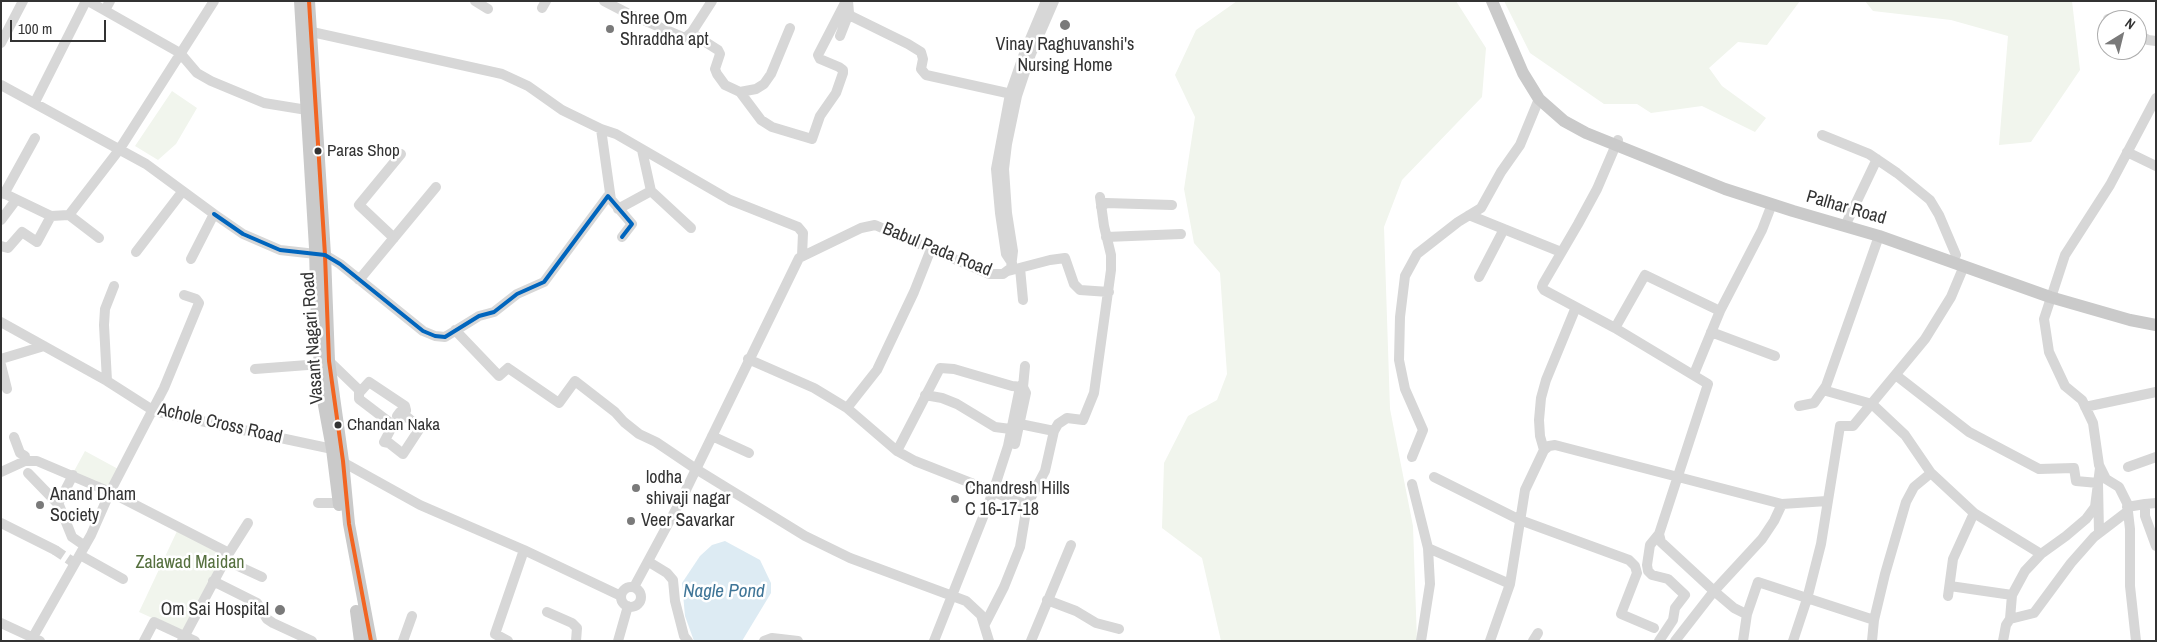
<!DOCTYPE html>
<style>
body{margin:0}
#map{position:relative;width:2157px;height:642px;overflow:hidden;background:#fff;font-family:"Archivo Narrow",sans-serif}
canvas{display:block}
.frame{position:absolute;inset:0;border:2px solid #333;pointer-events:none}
.north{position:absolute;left:2097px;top:10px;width:50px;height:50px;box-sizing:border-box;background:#fff;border:1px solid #adadad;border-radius:50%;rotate:36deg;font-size:14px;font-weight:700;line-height:20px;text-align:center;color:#333}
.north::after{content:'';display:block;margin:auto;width:18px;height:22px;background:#7a7a7a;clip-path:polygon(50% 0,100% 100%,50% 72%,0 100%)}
.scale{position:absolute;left:10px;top:20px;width:96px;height:22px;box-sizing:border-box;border:2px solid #333;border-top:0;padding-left:6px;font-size:15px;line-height:18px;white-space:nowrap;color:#333;-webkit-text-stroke:4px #fff;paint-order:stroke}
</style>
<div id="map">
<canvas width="2157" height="642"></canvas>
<div class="frame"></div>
<div class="north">N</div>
<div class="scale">100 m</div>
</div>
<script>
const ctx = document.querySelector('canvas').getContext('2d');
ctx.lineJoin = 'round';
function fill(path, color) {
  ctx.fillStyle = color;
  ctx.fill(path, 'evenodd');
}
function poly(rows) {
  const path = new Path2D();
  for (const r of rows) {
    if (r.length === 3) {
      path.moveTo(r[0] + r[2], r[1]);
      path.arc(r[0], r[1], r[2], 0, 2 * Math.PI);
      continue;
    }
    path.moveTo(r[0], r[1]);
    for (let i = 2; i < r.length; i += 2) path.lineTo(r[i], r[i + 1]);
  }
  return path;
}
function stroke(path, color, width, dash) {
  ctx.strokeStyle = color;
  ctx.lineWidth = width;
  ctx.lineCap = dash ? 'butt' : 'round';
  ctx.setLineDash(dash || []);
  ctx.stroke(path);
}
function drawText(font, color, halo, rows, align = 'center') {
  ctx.font = font + ' "Archivo Narrow",sans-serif';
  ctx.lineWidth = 5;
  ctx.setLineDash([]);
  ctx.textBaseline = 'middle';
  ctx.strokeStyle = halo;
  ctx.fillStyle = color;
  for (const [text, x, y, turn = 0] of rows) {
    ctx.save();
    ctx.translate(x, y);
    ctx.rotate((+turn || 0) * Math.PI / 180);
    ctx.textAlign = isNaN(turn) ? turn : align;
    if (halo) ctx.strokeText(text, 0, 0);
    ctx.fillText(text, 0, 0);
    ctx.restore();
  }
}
const green = poly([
 [1237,1,1456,1,1486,48,1482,97,1402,180,1384,227,1390,409,1413,526,1417,641,1221,641,1202,558,1162,528,1164,463,1188,416,1217,400,1227,374,1220,273,1194,243,1184,189,1195,117,1175,75,1196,30],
 [1504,1,1800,1,1767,45,1738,42,1709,68,1722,86,1766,118,1755,132,1702,106,1651,113,1637,104,1604,104,1530,53],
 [1865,1,2072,1,2080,70,2031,142,1999,145,2008,36,1951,20,1873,11],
 [172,91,197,108,176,144,158,160,135,146],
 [85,451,120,470,109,489,73,473],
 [178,529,224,552,183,632,139,612]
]);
const water = poly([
 [725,541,760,560,771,583,771,593,742,641,694,641,685,616,682,583,700,556,712,545]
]);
const minorTunnel = poly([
 [55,550,73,562]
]);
const minor = poly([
 [88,1,180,53,197,73,211,81,264,103,307,110,311,108],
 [475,1,488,9],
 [604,1,627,13,685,38,692,32,712,1],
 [848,1,849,13,851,16,908,44,921,52,923,59,921,69,926,75,1016,95],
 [542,8,546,1],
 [105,10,110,1],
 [2108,19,2110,20],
 [304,34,312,32,502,74,528,86,562,110,601,129,616,134,730,200,798,227,803,233,802,256],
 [2137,34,2148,40,2156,41],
 [840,36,849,13],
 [685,38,696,36,718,50,720,54,715,69,717,74,725,85,740,92,761,120,772,127,812,139,820,116,836,93,843,73,843,70,839,67,820,59,818,55,846,1],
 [1,43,23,1],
 [1,85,146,164,214,214,191,259],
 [740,92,756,89,764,84,771,74,790,28],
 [35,102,86,1],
 [601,129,611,200],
 [1822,135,1869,154,1897,173,1930,200,1939,215,1956,255],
 [1618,140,1597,189,1578,224,1543,284,1542,287,1544,290,1615,328,1708,384,1659,534,1661,542,1714,591,1734,608,1744,613,1747,614,1758,582,1874,620],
 [642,150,651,191,691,228],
 [2127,152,2156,166],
 [1,192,51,216,69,215,119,150,214,1],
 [4,194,35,138],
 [1101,207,1106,203,1172,205],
 [618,209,651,191],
 [214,214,243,234,280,250,325,255,340,264,423,331,435,336,445,337,479,316,494,312,517,294,544,282,608,196,632,224,622,237],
 [69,215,99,238],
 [1469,215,1561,252],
 [1,220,16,200],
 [1845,226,1877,159],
 [1106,237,1181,234],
 [394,238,359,205,401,154],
 [1,246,8,248,22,232,37,242,51,216],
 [136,252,182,192],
 [1012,263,1006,254,1000,213,996,169,1010,94,1025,51,1046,1],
 [1020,268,1023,300],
 [1008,271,1050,260,1065,258,1074,284,1080,290,1109,292],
 [1479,277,1504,229],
 [359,280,436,187],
 [1,322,107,381,154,411,337,450],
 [1615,328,1645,275,1720,311],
 [455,330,499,376,508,368,559,403,575,381,615,412,624,422,639,434,656,442,696,469,805,536,850,558,966,601,981,615,989,641],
 [1711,332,1775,356],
 [1,359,44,346],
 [748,359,814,388,847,408,897,451,915,461,1027,505],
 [329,361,359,390,359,399,393,425],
 [1,365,7,389],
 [255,369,321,364],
 [1694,374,1720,311,1762,230,1772,204],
 [1897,376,1969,432,2039,469,2074,468,2076,481,2098,483,2099,533],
 [107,381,104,325,105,309,114,286],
 [1823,390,1872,404,1905,435,1931,473,1974,513,2041,554,2066,536,2086,519,2095,507,2100,468],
 [360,392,369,382,405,406,406,410,400,412,397,416],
 [925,395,942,398,957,404,995,427,1018,430],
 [1799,406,1814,403,1826,386,1879,236],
 [2085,407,2156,392],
 [847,408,877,370,914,292,931,249],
 [406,416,420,428,403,454,389,443,384,442,393,425,406,416],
 [1020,424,1054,431],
 [712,436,749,453],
 [14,437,20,453,25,456,25,461],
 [1015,444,1026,393,1023,387],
 [1544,450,1540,436,1539,420,1541,398,1546,380,1576,307],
 [897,451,940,368,954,369,1012,386,1023,387],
 [1412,457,1423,430,1405,389,1399,360,1400,317,1405,276,1417,254,1458,222,1481,208,1501,172,1520,145,1539,99],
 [339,460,420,505,524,550,621,596],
 [2128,467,2156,457],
 [1,472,25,461,37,461,110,492,229,553,182,641],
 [28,473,59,505,72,537,85,546],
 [1434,477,1520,520,1629,560,1635,566,1637,573,1621,614,1654,628],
 [1412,484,1428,548,1430,584,1421,641],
 [318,503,339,503],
 [58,504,73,475],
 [2145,504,2156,503],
 [2127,507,2145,504,2145,516,2156,546],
 [1,523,55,550],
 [1428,548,1510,584],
 [229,553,248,523],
 [80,555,123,579],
 [225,560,262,577],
 [649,562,667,573,673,580,675,601,684,636,688,641],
 [213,581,257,603,267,619,273,623,312,641],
 [1950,586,2012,595,2025,571,2041,554],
 [634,587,682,498,799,258,861,228,875,225,989,274,1003,274,1011,268,1013,251,1007,213,1004,169,1007,144,1017,96,1031,54,1054,1],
 [631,597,10],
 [1948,596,1953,559,1974,513],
 [1047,600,1076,611,1096,623,1119,629],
 [547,612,572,623,577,628,576,641],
 [2010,619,2012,595],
 [1,623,40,641],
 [985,624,1004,587,1020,547,1027,505,1045,471,1054,431,1058,424,1067,418,1083,420,1094,393,1111,270,1111,255,1104,226,1100,197],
 [33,637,91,535,110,492,164,388,199,303,196,299,184,295],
 [144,641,154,622,195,641],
 [403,641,412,616],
 [508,641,495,634,524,550],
 [618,641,628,606],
 [764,641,772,638,798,641],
 [934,641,993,492,1008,446,1019,392,1023,387,1025,366],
 [1031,641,1071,545],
 [1490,641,1510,584,1525,490,1544,450,1549,446,1555,445,1782,504,1827,501],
 [1533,641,1538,633],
 [1659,641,1673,620,1675,608,1685,595,1668,579,1652,575,1648,571,1647,565,1650,545,1659,534],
 [1675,641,1714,591,1762,539,1774,521,1782,504],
 [1743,641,1747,614],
 [1793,641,1807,599,1821,544,1840,426,1853,426,1925,339,1951,297,1964,266],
 [1872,641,1874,620,1885,574,1906,502,1914,487,1931,473],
 [2003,641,2006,625,2010,619,2034,613,2071,563,2094,537,2128,511],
 [2136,641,2130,586,2130,529,2127,503,2119,487,2106,479,2099,465,2093,423,2082,400,2065,386,2049,352,2044,319,2065,255,2110,185,2156,98]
]);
const major = poly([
 [300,1,315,248,317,330,323,400,332,449,339,505],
 [309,1,325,255,329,361,343,461,349,524,371,641],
 [1492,1,1523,73,1539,99,1564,121,1586,133,1725,189,1793,211,1879,236,2050,297,2130,320,2156,325],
 [356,611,360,641]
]);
const bus1 = poly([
 [309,1,325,255,329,361,343,461,349,524,371,641]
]);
const bus2 = poly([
 [214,214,243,234,280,250,325,255,340,264,423,331,435,336,445,337,479,316,494,312,517,294,544,282,608,196,632,224,622,237]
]);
const markers = [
 [1065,25,6,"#7a7a7a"],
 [610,29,5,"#7a7a7a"],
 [318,151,4.5,"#333"],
 [338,425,4.5,"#333"],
 [636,488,5,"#7a7a7a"],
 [955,499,5,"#7a7a7a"],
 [40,505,5,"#7a7a7a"],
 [631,521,5,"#7a7a7a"],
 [280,610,6,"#7a7a7a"]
];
const busNames = [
 ["Paras Shop",327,151],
 ["Chandan Naka",347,425]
];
const poiNames = [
 ["Shree Om",620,19],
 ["Shraddha apt",620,40],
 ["Vinay Raghuvanshi's",1065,45,"center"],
 ["Nursing Home",1065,66,"center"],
 ["lodha",646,478],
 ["shivaji nagar",646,499],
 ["Chandresh Hills",965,489],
 ["C 16-17-18",965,510],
 ["Anand Dham",50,495],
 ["Society",50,516],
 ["Veer Savarkar",641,521],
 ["Om Sai Hospital",269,610,"right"]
];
const streetNames = [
 ["Palhar Road",1846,208,16],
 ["Babul Pada Road",937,250,22],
 ["Vasant Nagari Road",313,338,-94],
 ["Achole Cross Road",220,424,13]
];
const parkNames = [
 ["Zalawad Maidan",190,563]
];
const waterNames = [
 ["Nagle Pond",724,592]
];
fill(green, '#f1f5ed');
fill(water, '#ddebf3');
stroke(minorTunnel, '#d6d6d6', 10, [10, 5]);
stroke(minor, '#d7d7d7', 10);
stroke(major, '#cacaca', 12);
stroke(bus1, '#f26522', 4);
stroke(bus2, '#0065bd', 4);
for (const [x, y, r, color] of markers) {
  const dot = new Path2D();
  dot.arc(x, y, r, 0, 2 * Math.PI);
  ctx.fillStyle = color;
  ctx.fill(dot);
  stroke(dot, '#fff', 2);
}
drawText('17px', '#333', '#fff', busNames, 'left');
drawText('18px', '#333', '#fff', poiNames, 'left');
drawText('18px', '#333', '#fff', streetNames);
drawText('18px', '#56703f', '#fff', parkNames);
drawText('italic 19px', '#3f7597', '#fff', waterNames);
</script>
